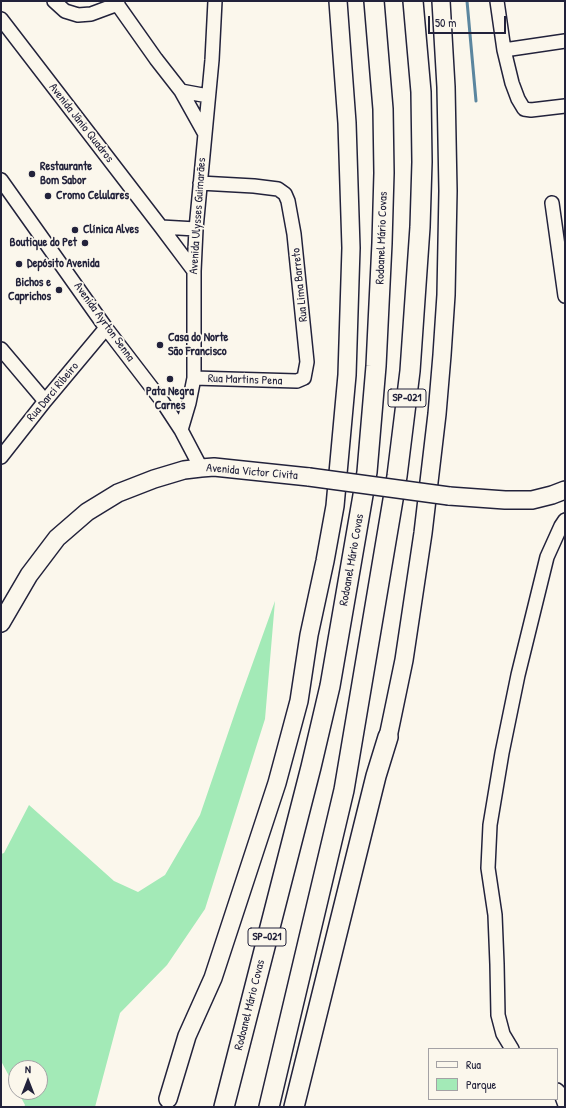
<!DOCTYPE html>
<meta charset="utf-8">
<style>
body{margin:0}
#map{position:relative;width:566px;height:1108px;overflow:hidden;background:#fbf7ec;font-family:"Patrick Hand",sans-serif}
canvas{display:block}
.frame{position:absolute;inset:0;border:2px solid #22223b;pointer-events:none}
.legend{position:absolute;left:428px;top:1048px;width:130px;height:52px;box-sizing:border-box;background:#fbf7ec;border:1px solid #a4a2a5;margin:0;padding:5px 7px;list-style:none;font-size:12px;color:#22223b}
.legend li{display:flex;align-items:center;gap:8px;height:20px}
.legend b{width:20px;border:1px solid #a4a2a5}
.north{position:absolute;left:8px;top:1060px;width:40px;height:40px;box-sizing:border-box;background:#fbf7ec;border:1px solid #a4a2a5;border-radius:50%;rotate:0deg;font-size:11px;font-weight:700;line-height:16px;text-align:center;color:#22223b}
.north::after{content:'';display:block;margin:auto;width:14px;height:18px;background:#22223b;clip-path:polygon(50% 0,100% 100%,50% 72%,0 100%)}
.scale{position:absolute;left:428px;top:16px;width:78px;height:18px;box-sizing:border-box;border:2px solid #22223b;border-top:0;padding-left:5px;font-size:12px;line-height:14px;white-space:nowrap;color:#22223b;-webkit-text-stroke:3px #fbf7ec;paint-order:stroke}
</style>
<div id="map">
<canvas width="566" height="1108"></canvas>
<div class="frame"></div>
<ul class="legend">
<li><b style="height:5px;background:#fbf7ec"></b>Rua</li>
<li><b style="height:11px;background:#a3eab7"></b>Parque</li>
</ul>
<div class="north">N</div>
<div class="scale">50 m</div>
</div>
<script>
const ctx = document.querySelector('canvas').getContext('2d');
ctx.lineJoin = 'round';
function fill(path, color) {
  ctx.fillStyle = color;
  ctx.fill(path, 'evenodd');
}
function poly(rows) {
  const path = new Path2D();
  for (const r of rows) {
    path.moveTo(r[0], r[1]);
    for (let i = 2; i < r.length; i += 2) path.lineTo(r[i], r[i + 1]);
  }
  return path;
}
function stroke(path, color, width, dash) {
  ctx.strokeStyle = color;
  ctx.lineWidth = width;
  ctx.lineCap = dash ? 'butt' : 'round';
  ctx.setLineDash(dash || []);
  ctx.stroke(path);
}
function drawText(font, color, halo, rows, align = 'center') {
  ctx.font = font + ' "Patrick Hand",sans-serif';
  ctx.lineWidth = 3.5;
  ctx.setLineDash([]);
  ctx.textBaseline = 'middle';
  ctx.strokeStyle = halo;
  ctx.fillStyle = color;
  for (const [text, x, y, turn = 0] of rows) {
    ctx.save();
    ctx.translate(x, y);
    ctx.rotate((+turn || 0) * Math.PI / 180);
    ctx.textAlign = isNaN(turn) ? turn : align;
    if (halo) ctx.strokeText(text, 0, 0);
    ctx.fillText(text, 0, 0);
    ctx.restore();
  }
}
const green = poly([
 [275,601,265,719,205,909,167,965,120,1013,95,1107,24,1107,25,1105,18,1092,40,1092,40,1068,16,1068,16,1089,1,1061,1,854,4,853,29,805,114,881,138,892,165,875,200,815,238,704]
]);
const stream = poly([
 [467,1,476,101]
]);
const minor = poly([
 [54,1,65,11,78,15,91,14,118,4],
 [115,1,156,59,181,91,205,134],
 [497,1,504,50,512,83,518,99,524,109,531,110,565,106],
 [1,19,161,227,194,271],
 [504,50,565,41],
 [181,91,208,96],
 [1,180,106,328,162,401,181,430,201,468],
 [552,203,565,296],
 [161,227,196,229],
 [1,349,45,401],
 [194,378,297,381,304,378,307,362,294,234,288,201,285,194,278,189,254,186,200,183],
 [181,430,189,403,194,378,194,271,196,229,212,60,215,1],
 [1,457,45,401,106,328],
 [512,1049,503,1034,498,1015,497,964,495,915,488,868,490,825,502,753,518,675,547,557,561,526,565,520],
 [557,1090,561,1094,565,1105]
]);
const major = poly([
 [449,496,505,500,532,500,552,495,565,490],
 [1,623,29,575,57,538,87,512,118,493,154,479,184,470,201,468,214,467,309,477],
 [388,737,404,660,423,533,437,414,442,355,446,295,448,191,446,87,441,1],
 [168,1099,187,1036,213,978,277,783,299,701,309,635,325,561,335,506,347,375,351,248,347,123,338,1]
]);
const highway = poly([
 [224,1107,311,767,330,686,367,472,376,366,382,243,384,173,383,109,374,1],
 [269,1107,344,790,397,476,410,371,420,227,422,162,421,92,413,1],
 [294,1107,376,776,388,737]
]);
const majorBridge = poly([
 [309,477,449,496]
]);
const markers = [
 [32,174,4,"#22223b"],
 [48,196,4,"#22223b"],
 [75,230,4,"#22223b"],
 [85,243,4,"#22223b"],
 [19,264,4,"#22223b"],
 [59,290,4,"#22223b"],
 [160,345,4,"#22223b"],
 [170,379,4,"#22223b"]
];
const shields = [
 [407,398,38],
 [267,937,38]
];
const shieldNames = [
 ["SP-021",407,398],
 ["SP-021",267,937]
];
const streetNames = [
 ["Avenida Jânio Quadros",81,123,52],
 ["Avenida Ulysses Guimarães",198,216,-86],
 ["Rodoanel Mário Covas",382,238,-88],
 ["Rua Lima Barreto",300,285,-96],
 ["Avenida Ayrton Senna",104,322,54],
 ["Rua Martins Pena",245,380,2],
 ["Rua Darci Ribeiro",53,392,-50],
 ["Avenida Victor Civita",252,472,5],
 ["Rodoanel Mário Covas",352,560,-80],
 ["Rodoanel Mário Covas",250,1005,-76]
];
const poiNames = [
 ["Restaurante",40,167],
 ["Bom Sabor",40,181],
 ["Cromo Celulares",56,196],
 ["Clínica Alves",83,230],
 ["Boutique do Pet",77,243,"right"],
 ["Depósito Avenida",27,264],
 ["Bichos e",51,283,"right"],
 ["Caprichos",51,297,"right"],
 ["Casa do Norte",168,338],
 ["São Francisco",168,352],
 ["Pata Negra",170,392,"center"],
 ["Carnes",170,406,"center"]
];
fill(green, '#a3eab7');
stroke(stream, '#5b869f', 3);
stroke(minor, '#22223b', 16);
stroke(major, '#22223b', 20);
stroke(highway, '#22223b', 22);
stroke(minor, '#fbf7ec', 13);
stroke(major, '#fbf7ec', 17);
stroke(highway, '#fbf7ec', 19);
stroke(majorBridge, '#22223b', 20, []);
stroke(majorBridge, '#fbf7ec', 17);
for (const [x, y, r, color] of markers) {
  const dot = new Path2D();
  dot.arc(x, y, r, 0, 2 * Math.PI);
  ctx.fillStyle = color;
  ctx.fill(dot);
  stroke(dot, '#fbf7ec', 1.5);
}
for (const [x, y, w] of shields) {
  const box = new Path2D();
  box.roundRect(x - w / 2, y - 9, w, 18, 3);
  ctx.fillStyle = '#fbf7ec';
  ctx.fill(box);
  stroke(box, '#22223b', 1);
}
drawText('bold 11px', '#22223b', null, shieldNames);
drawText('12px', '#22223b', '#fbf7ec', streetNames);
drawText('bold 12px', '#22223b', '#fbf7ec', poiNames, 'left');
</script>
